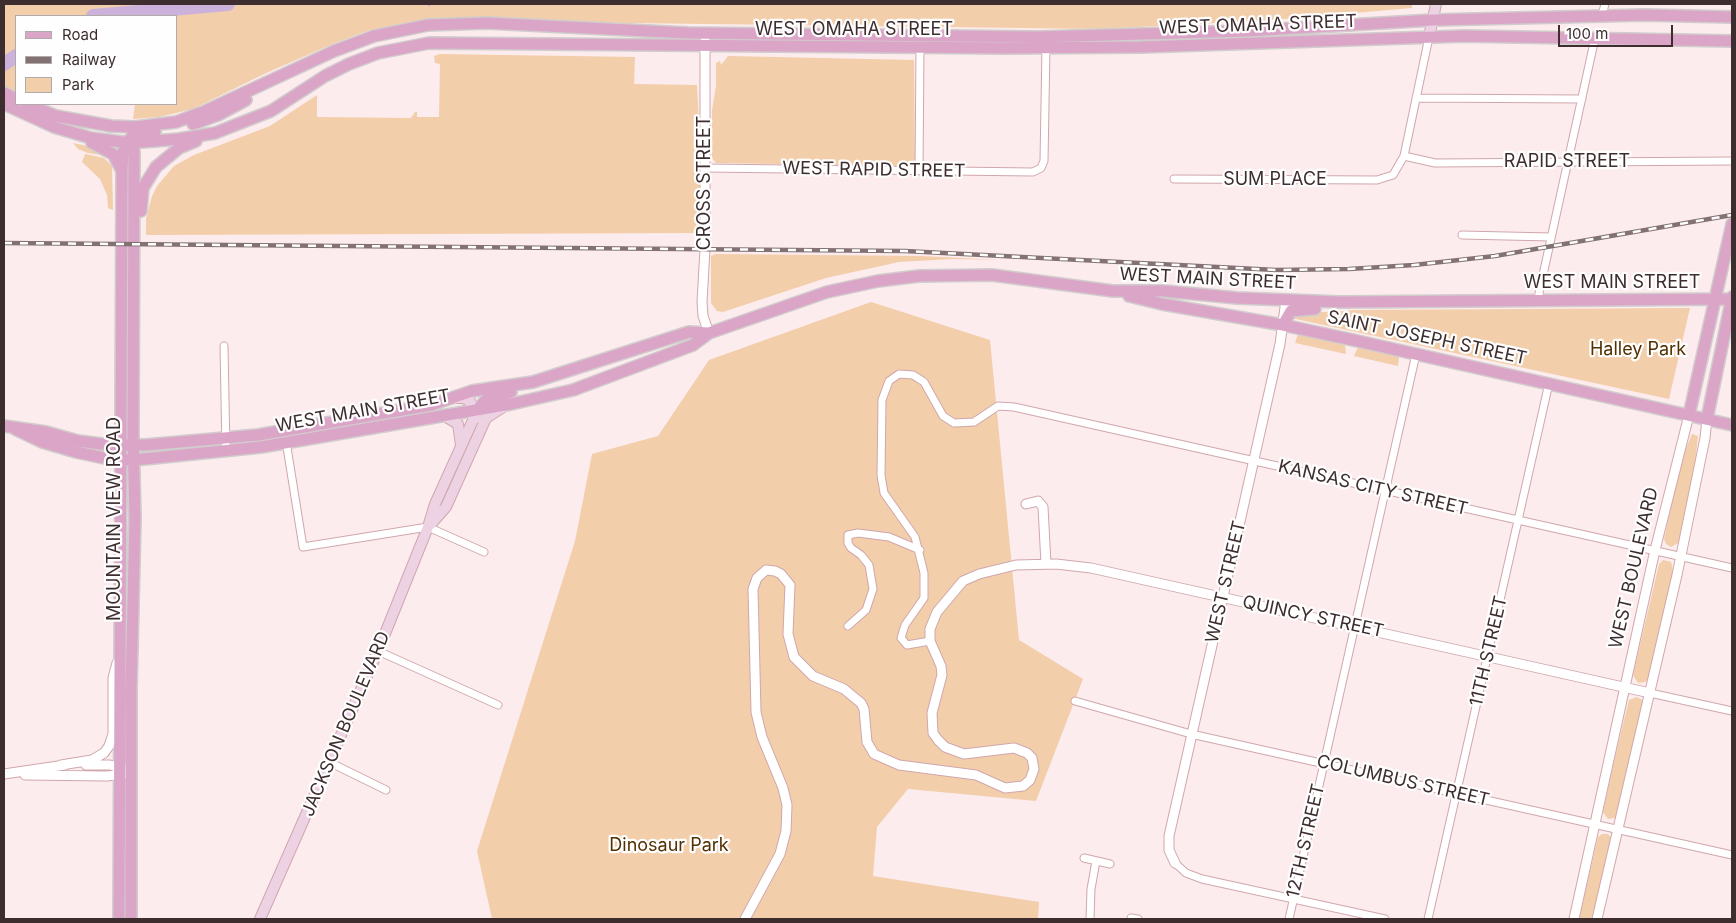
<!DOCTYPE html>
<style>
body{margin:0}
#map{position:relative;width:1736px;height:923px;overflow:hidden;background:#fdeced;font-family:Inter,sans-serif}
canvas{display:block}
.frame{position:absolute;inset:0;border:5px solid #3e2d2f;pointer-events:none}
.legend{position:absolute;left:15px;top:15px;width:162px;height:90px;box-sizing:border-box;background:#fefefe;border:1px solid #b1aaab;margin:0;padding:6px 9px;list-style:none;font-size:15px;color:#3e2d2f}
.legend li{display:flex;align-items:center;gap:10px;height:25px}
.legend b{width:25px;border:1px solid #b1aaab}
.scale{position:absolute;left:1558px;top:25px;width:115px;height:22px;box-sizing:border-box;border:2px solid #3e2d2f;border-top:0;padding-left:6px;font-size:15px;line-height:18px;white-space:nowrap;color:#3e2d2f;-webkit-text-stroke:4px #fefefe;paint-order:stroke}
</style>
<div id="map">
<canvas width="1736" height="923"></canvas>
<div class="frame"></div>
<ul class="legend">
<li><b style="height:6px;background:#dba5c8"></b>Road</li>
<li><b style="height:6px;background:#837274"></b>Railway</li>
<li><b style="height:14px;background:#f2ceaa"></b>Park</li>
</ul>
<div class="scale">100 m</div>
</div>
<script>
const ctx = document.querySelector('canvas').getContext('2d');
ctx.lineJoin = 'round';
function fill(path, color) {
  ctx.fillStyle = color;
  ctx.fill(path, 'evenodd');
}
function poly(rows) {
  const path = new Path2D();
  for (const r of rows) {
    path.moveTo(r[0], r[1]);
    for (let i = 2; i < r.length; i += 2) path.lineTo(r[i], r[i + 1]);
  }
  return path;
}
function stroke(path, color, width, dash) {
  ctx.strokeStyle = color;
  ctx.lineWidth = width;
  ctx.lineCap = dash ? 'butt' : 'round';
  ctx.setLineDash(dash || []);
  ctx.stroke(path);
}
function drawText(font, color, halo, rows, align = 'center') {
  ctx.font = font + ' Inter,sans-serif';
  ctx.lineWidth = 4.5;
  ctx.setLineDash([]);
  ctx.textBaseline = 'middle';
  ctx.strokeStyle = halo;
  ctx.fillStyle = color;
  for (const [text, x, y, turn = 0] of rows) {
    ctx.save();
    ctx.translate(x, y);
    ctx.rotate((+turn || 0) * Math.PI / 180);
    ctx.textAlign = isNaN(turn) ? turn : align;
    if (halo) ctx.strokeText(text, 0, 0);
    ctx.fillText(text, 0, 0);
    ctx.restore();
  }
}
const green = poly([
 [4,4,1412,4,1412,8,1273,20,1100,29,550,22,405,23,367,31,335,43,264,74,193,109,159,117,133,119,135,104,176,104,176,16,16,16,16,92,4,87],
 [440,54,635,57,634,84,697,85,701,160,702,233,146,235,146,219,152,196,157,186,174,166,194,155,270,126,317,95,317,117,411,118,415,112,417,112,417,117,439,117,440,64,435,63,434,56],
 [728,56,914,60,915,161,908,166,716,163,712,158,712,110,716,86,716,63,720,61,721,65],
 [73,143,97,148,108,156,88,153,78,149],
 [85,154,104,158,112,166,113,210,108,208,107,195,100,179,82,162],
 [715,254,921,256,1001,260,952,259,899,262,826,278,723,312,717,311,711,303,711,256],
 [871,302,990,340,1019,640,1083,679,1036,801,908,789,877,827,873,876,1039,902,1038,919,492,919,477,851,575,541,592,454,658,436,709,360],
 [1690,308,1669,399,1291,318,1295,312,1336,312,1353,310],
 [1298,334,1345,345,1346,354,1295,343],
 [1358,347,1399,356,1398,366,1354,356],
 [1692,434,1698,436,1693,481,1680,542,1671,547,1666,544,1664,539,1682,458],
 [1663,560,1671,562,1673,570,1649,678,1645,682,1638,683,1633,675,1659,564],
 [1637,697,1642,700,1643,706,1618,814,1615,818,1608,819,1603,812,1616,753,1629,700],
 [1602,834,1608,834,1612,839,1595,919,1579,919,1598,837]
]);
const stream = poly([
 [429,4,429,5]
]);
const river = poly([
 [93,16,228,4],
 [4,64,16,56]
]);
const minor = poly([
 [1602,15,1605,4],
 [1416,98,1582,99],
 [1404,156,1435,163,1732,161],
 [706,168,1033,172,1041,168,1044,161,1046,47],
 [919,171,920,48],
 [1174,179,1377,180,1393,175,1404,156,1429,37],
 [1462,235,1551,237],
 [1539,301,1539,293,1595,38],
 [224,346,226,451],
 [286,441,303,547,428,527,484,552],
 [848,626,866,610,873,589,869,565,861,555,851,548,848,543,848,535,858,533,889,537,920,550],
 [930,641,907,645,901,638,905,625,924,598,924,573,915,537,884,493,881,475,882,400,889,381,899,374,913,375,924,382,943,416,954,423,974,422,998,406,1014,407,1732,568],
 [378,651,498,705],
 [1650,693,1732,711],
 [1075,701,1191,734,1732,855],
 [329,762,386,790],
 [1084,858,1110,864],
 [1175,863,1186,873,1202,879,1385,919],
 [1131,918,1138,919],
 [1090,919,1091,889,1096,861],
 [1289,919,1416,354],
 [1428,919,1549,383]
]);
const tertiary = poly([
 [705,41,705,249,702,302,703,316,709,333],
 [1026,504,1038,501,1043,507,1046,564],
 [61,765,92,760,104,753,109,746,113,734,113,678,117,663],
 [86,765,110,765,125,769],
 [4,774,65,765],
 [25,775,107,776,125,774],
 [1175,863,1169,850,1169,836,1280,344,1286,300],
 [745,919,780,854,786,831,787,805,783,788,762,737,756,712,753,589,757,578,766,570,775,571,781,574,790,585,788,634,794,657,813,676,844,689,861,703,864,709,867,742,874,754,899,765,976,775,1005,788,1023,786,1030,780,1034,769,1032,758,1027,753,1014,748,964,754,945,747,938,740,933,733,932,713,942,675,941,666,930,641,930,629,937,612,963,581,979,574,1016,565,1056,564,1091,568,1650,693],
 [1574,919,1655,550,1689,415],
 [1597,919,1677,575,1705,438,1707,419]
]);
const secondary = poly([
 [1429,37,1436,4],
 [454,398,463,398,470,401,476,418],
 [443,415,458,424,461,445],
 [431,524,446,507,486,418,503,407],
 [260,919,378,651,428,527,435,504,478,409]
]);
const primary = poly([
 [4,93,16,99],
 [4,104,54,127,91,138,130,143,179,139,215,133,271,111,325,76,349,64,378,53,429,43,1004,48,1141,47,1464,36,1732,41],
 [27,104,56,116,111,126,135,127,176,122,203,112,334,51,374,36,428,25,487,23,688,33,1038,37,1247,31,1433,20,1644,15,1732,17],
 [193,124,218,115,246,100],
 [92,143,113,154,121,169],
 [141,211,143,188,156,167,179,148,196,141],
 [1129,296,1162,304,1283,325,1353,340,1732,425],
 [1283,325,1291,311,1315,309],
 [478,409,486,400,511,392],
 [1689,415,1732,224],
 [1707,419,1732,297],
 [4,426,46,432,78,441,109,445,146,445,258,435,431,405,472,391,533,382,689,332,709,333],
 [15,429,42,442,76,452,109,459,134,460,261,447,511,404,573,390,693,345,709,333,827,292,878,281,919,276,992,275,1113,291,1164,291,1237,298,1340,302,1732,299],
 [119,919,122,170,123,152,129,140,141,134,155,132],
 [131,919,131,690,135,518,133,435,134,152,132,136]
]);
const rail = poly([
 [4,243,905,251,1276,270,1349,269,1414,265,1495,256,1732,215]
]);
const streetNames = [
 ["WEST OMAHA STREET",1258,25,-2],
 ["WEST OMAHA STREET",854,30],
 ["RAPID STREET",1567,162],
 ["WEST RAPID STREET",874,170,1],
 ["SUM PLACE",1275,180],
 ["CROSS STREET",705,183,-90],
 ["WEST MAIN STREET",1208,279,3],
 ["WEST MAIN STREET",1612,283],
 ["SAINT JOSEPH STREET",1427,338,12],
 ["WEST MAIN STREET",363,411,-10],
 ["KANSAS CITY STREET",1373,488,13],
 ["MOUNTAIN VIEW ROAD",115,519,-90],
 ["WEST BOULEVARD",1634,568,-77],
 ["WEST STREET",1226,582,-77],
 ["QUINCY STREET",1313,617,12],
 ["11TH STREET",1489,651,-77],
 ["JACKSON BOULEVARD",346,724,-67],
 ["COLUMBUS STREET",1403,781,13],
 ["12TH STREET",1306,841,-77]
];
const parkNames = [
 ["Halley Park",1638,350],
 ["Dinosaur Park",669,846]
];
fill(green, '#f2ceaa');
stroke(stream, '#ccb2db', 2.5);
stroke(river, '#ccb2db', 14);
stroke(minor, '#d0a7ac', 9);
stroke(tertiary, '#d0a7ac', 11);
stroke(secondary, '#d0a7ac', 12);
stroke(primary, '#d1cdcd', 14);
stroke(minor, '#fff', 7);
stroke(tertiary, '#fff', 9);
stroke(secondary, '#edd2e4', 10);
stroke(primary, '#dba5c8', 11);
stroke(rail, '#837274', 4.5);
stroke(rail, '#fefefe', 2.5, [8]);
drawText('18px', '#3e2d2f', '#fefefe', streetNames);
drawText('18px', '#523001', '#fefefe', parkNames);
</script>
